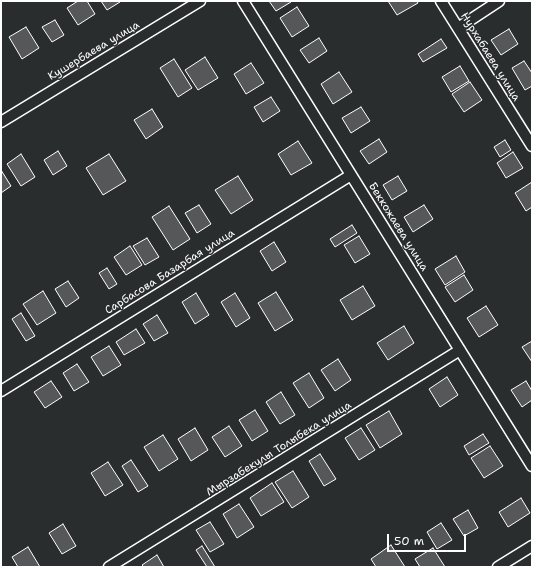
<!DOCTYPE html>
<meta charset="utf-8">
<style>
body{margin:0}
#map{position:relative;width:533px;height:568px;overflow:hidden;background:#2a2d2e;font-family:"Shantell Sans",sans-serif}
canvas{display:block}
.frame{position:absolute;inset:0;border:2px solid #fff;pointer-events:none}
.scale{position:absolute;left:387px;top:534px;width:79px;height:18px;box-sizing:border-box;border:2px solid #fff;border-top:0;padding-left:5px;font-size:12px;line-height:14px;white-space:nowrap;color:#fff;-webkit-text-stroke:3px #2a2d2e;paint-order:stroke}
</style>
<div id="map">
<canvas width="533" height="568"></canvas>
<div class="frame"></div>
<div class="scale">50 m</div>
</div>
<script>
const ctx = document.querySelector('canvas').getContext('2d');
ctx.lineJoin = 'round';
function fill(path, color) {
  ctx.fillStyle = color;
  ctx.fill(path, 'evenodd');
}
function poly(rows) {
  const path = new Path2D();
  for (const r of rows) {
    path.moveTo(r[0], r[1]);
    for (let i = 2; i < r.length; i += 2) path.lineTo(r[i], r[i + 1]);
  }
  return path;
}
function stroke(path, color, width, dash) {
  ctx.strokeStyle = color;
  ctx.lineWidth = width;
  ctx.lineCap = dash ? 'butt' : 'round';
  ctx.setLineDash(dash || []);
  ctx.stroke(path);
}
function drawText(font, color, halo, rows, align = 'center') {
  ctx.font = font + ' "Shantell Sans",sans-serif';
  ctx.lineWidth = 3;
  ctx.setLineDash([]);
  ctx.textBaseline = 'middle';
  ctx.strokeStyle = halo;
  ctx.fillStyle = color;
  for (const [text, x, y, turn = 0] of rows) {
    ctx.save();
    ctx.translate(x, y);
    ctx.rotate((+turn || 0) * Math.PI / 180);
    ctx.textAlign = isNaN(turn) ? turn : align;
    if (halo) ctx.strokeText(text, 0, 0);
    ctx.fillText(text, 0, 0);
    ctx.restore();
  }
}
const building = poly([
 [78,1,87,1,95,14,78,25,67,8,78,1],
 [101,1,119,1,120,2,107,10,101,1],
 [269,1,291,1,291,2,276,11,269,1],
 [388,1,417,1,418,3,397,15,388,1],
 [297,7,309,26,292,37,280,18,297,7],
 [55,20,64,35,52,42,42,27,55,20],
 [26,27,39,48,22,59,9,37,26,27],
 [509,29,518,44,501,55,491,40,509,29],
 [319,38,327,51,309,63,300,50,319,38],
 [441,39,447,48,423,62,418,54,441,39],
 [205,57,218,78,198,90,185,70,205,57],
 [174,59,192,88,178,97,160,68,174,59],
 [524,61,532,73,532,86,525,90,512,68,524,61],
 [251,63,264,83,246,94,234,74,251,63],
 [460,66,469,81,451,92,442,77,460,66],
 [339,72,352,92,333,104,321,84,339,72],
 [470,82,482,100,464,112,452,94,470,82],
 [271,97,280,111,263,122,254,107,271,97],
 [361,107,370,121,351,133,342,118,361,107],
 [152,109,163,127,146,139,134,120,152,109],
 [379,139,387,152,369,164,360,151,379,139],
 [505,140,511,150,500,157,494,147,505,140],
 [298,141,312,163,291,175,278,154,298,141],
 [58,151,67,166,53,175,44,160,58,151],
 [513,152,523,168,506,178,497,163,513,152],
 [21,154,35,177,21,186,7,164,21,154],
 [109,154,126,181,103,195,86,168,109,154],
 [1,170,11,186,1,193,1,170],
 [238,176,253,200,231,214,215,190,238,176],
 [398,176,407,191,392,200,383,185,398,176],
 [532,182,532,207,526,211,515,193,532,182],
 [199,205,211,224,197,233,185,213,199,205],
 [424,205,433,219,413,232,404,217,424,205],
 [169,206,190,239,173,250,152,217,169,206],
 [352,225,357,233,335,247,330,239,352,225],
 [359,236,370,254,355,263,344,245,359,236],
 [147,238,159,257,145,265,133,246,147,238],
 [274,242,286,262,272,271,260,251,274,242],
 [130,246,142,265,126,275,114,257,130,246],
 [456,256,465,272,445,285,435,269,456,256],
 [107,268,117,284,109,289,99,273,107,268],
 [464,275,473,290,455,302,445,287,464,275],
 [68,281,79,298,66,307,55,289,68,281],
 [363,286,375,306,352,320,340,300,363,286],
 [43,291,56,313,37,325,23,304,43,291],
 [276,292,293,320,275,331,258,303,276,292],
 [196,293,209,315,195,324,182,302,196,293],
 [235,293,250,318,236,327,221,302,235,293],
 [486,306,498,325,479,337,467,318,486,306],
 [21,313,35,336,26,341,12,319,21,313],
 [157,315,168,333,154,341,143,324,157,315],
 [404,326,414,343,388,360,377,343,404,326],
 [136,329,145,343,124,355,116,342,136,329],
 [532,341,532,362,522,347,532,341],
 [109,346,121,365,103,376,91,357,109,346],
 [338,359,351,380,335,391,321,370,338,359],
 [77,364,89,382,74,391,63,373,77,364],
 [309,373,324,398,309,408,293,383,309,373],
 [447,377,458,395,440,407,429,389,447,377],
 [51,381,62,397,45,408,34,392,51,381],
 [526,381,532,391,532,400,522,407,511,390,526,381],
 [281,392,295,415,280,424,266,402,281,392],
 [255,410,268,431,252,441,239,420,255,410],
 [389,411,402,434,380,448,366,425,389,411],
 [229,426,242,446,225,457,212,437,229,426],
 [195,428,208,450,191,461,178,439,195,428],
 [361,428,375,450,359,460,345,438,361,428],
 [483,434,489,443,469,455,464,446,483,434],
 [163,435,178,459,159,471,144,447,163,435],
 [490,446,503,466,484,478,471,458,490,446],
 [320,454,336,479,324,486,309,461,320,454],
 [131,460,148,486,138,492,122,466,131,460],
 [108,462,123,485,105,496,91,473,108,462],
 [293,471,309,497,292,508,275,482,293,471],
 [272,483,284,502,261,516,250,498,272,483],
 [521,498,530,513,508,527,499,512,521,498],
 [239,504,254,527,237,538,223,514,239,504],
 [468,510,478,528,464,536,453,519,468,510],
 [210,522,224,544,210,552,196,530,210,522],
 [441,523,452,540,437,549,427,532,441,523],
 [63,524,76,546,62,554,49,533,63,524],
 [391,545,405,567,376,567,371,559,391,545],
 [202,546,215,567,207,567,196,550,202,546],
 [28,547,40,567,18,567,12,557,28,547],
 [433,548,445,567,420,567,415,559,433,548],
 [157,555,164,567,144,567,142,565,157,555]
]);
const minor = poly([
 [243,1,532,466],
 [441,1,532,146],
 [458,28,499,1],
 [1,122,200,1],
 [1,391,351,175],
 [109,567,460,350],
 [498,567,532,546]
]);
const streetNames = [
 ["Кушербаева улица",94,51,-31],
 ["Нурхабаева улица",490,57,58],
 ["Беккожаева улица",398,227,58],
 ["Сарбасова Базарбая улица",170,272,-32],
 ["Мырзабекулы Толыбека улица",279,449,-32]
];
fill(building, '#555758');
stroke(building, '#fff', 1);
stroke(minor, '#fff', 13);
stroke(minor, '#2a2d2e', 10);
drawText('11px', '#fff', '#2a2d2e', streetNames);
</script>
